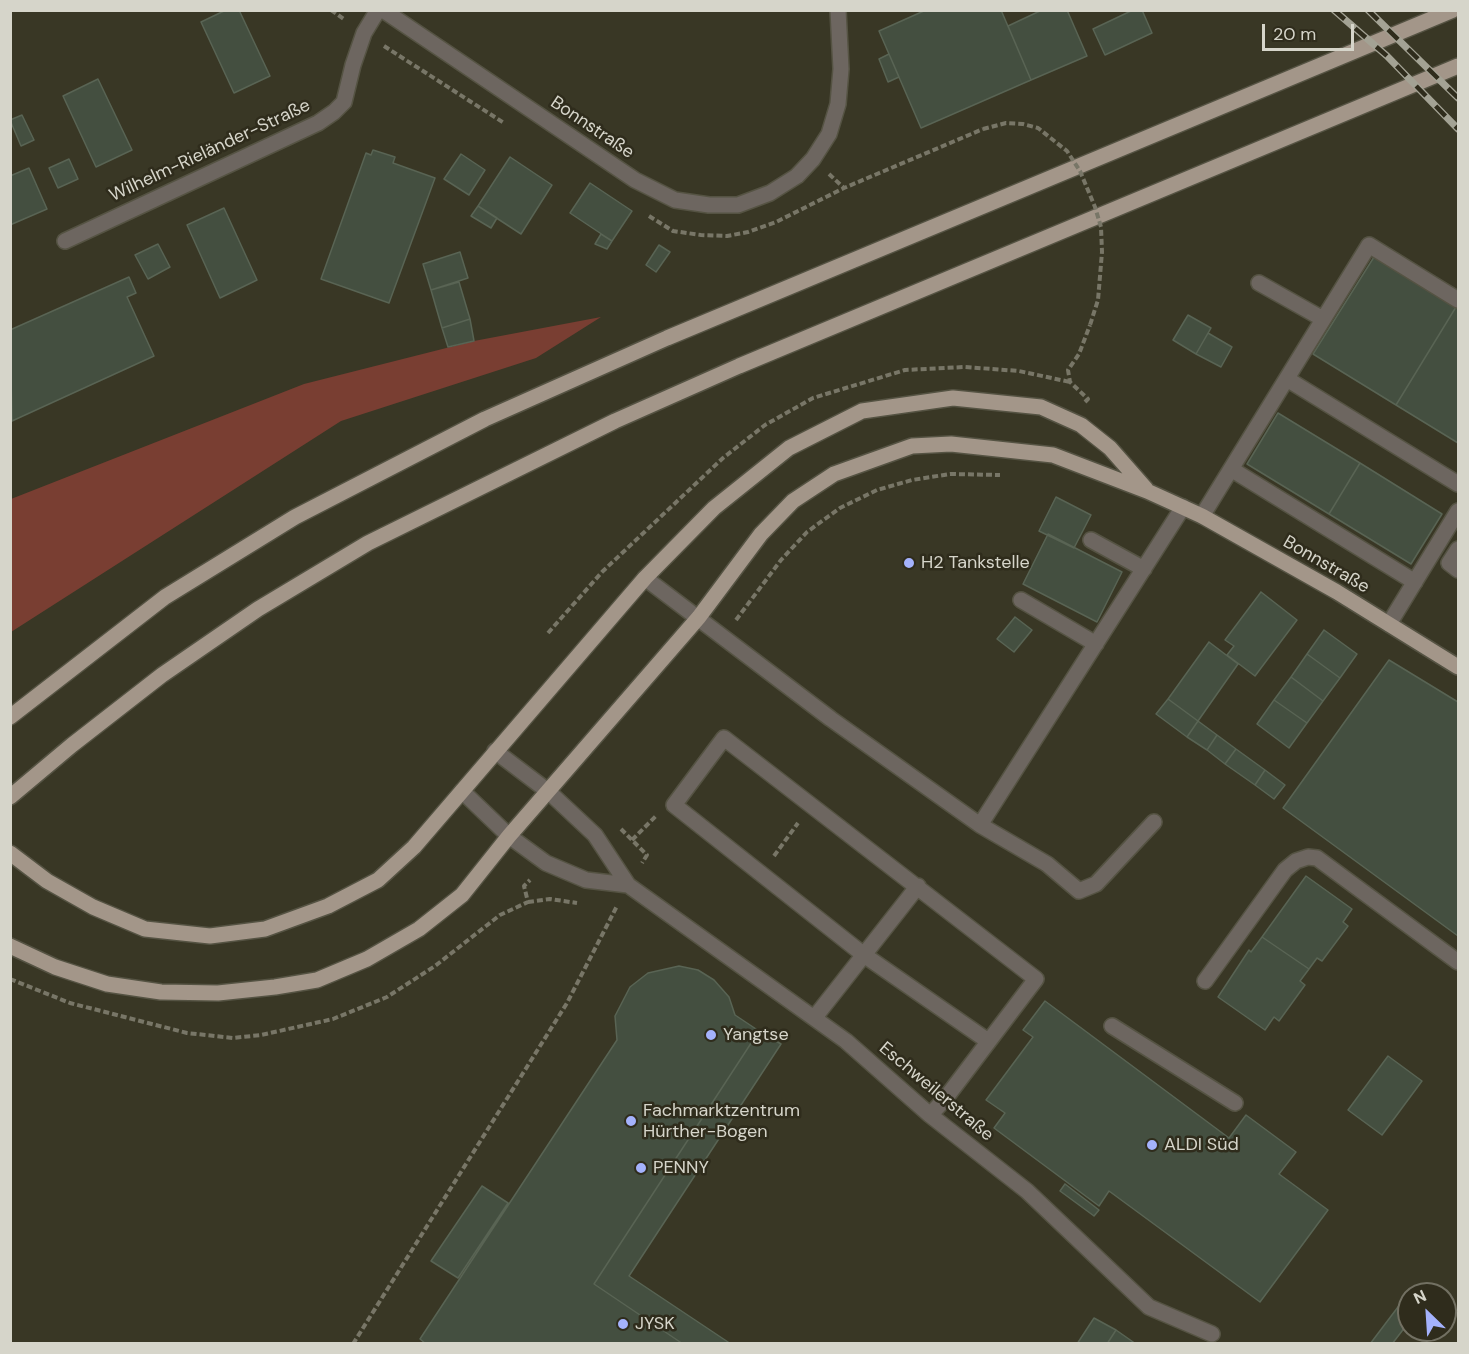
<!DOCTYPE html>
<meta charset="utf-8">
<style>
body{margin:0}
#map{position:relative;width:1469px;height:1354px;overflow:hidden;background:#393725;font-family:"DM Sans",sans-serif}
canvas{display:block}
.frame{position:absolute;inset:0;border:12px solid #d6d5ca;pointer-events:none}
.north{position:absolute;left:1397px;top:1282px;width:60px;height:60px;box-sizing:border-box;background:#2f2c1c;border:2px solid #727062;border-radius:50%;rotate:335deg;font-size:16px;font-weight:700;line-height:24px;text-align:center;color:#d6d5ca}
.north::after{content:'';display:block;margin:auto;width:21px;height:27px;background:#a4b2fc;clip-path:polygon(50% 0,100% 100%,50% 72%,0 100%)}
.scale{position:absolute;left:1262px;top:24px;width:92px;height:27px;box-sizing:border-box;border:3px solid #d6d5ca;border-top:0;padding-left:8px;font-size:18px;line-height:21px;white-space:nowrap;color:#d6d5ca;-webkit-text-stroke:4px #2f2c1c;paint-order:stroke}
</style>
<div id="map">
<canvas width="1469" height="1354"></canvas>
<div class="frame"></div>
<div class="north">N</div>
<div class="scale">20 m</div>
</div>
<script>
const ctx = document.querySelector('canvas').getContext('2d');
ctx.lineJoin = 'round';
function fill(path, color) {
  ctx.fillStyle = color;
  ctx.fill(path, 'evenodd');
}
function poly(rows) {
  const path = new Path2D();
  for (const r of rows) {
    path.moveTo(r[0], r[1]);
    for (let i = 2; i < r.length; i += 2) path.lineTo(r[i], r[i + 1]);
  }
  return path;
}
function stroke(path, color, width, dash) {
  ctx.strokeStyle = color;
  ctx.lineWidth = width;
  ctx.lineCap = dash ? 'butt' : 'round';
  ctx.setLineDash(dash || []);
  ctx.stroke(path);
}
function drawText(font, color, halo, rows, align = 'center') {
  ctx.font = font + ' "DM Sans",sans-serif';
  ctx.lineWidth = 5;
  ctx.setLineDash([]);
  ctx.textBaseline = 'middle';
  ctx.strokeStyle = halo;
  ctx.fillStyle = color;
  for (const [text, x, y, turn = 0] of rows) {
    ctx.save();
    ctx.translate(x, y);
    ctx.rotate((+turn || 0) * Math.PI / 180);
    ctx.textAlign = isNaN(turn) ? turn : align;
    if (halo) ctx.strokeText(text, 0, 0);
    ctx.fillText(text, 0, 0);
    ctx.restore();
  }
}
const green = poly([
 [601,317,536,358,341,421,11,632,11,499,304,384,474,341]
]);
const building = poly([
 [226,10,239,10,270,76,234,93,201,22,226,10],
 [926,10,1001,10,1031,80,921,128,879,31,926,10],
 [1042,10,1067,10,1087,56,1031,80,1008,26,1042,10],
 [1133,10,1142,10,1152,33,1105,55,1093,29,1133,10],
 [889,54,899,77,888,82,879,59,889,54],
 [98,79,132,150,96,167,63,96,98,79],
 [22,115,34,140,21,146,10,120,22,115],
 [373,150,395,157,393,163,435,178,389,303,321,279,366,153,371,155,373,150],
 [461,154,485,170,469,195,444,179,461,154],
 [510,157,552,185,521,234,478,206,510,157],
 [69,159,78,179,58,188,49,168,69,159],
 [29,168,47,209,10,225,10,176,29,168],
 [590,183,632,211,612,241,570,213,590,183],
 [478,206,497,218,491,228,471,216,478,206],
 [224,208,257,280,220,298,187,225,224,208],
 [601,234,612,241,607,249,595,244,601,234],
 [158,244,170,267,148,279,135,255,158,244],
 [659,245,670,252,656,272,646,265,659,245],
 [460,252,468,278,431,290,423,264,460,252],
 [1374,257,1456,307,1396,405,1313,354,1374,257],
 [129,277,136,293,127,297,154,356,12,421,10,330,129,277],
 [459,282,470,319,442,328,431,290,459,282],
 [1456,307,1458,309,1458,443,1396,405,1456,307],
 [1188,315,1211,328,1196,354,1173,340,1188,315],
 [470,319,474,341,448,347,442,328,470,319],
 [1208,333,1232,347,1221,367,1196,354,1208,333],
 [1278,413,1360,463,1329,514,1247,464,1278,413],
 [1360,463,1442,514,1411,564,1329,514,1360,463],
 [1056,497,1091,515,1074,548,1039,531,1056,497],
 [1048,534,1122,572,1097,622,1023,584,1048,534],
 [1261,592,1297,620,1255,676,1227,655,1234,646,1225,640,1261,592],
 [1015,617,1032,630,1014,652,997,639,1015,617],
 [1324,630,1357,654,1340,678,1307,654,1324,630],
 [1209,642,1238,664,1198,721,1168,699,1209,642],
 [1307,654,1340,678,1323,701,1291,677,1307,654],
 [1389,660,1458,702,1458,936,1283,808,1389,660],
 [1291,677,1323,701,1307,723,1274,700,1291,677],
 [1168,699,1198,721,1187,737,1156,714,1168,699],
 [1274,700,1307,723,1289,748,1257,724,1274,700],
 [1198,721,1217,735,1207,750,1187,737,1198,721],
 [1217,735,1236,749,1225,764,1207,750,1217,735],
 [1236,749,1265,770,1255,785,1225,764,1236,749],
 [1265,770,1285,785,1274,799,1255,785,1265,770],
 [1306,876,1352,909,1343,922,1348,926,1322,961,1317,958,1309,969,1262,937,1306,876],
 [1262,937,1309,969,1300,981,1305,985,1279,1021,1274,1017,1265,1030,1218,997,1249,950,1251,952,1262,937],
 [679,966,698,970,714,980,729,997,735,1015,759,1031,594,1284,683,1344,426,1344,420,1339,617,1040,615,1016,630,987,648,973,679,966],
 [1045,1001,1229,1138,1246,1115,1296,1152,1279,1174,1328,1210,1260,1302,1109,1191,1099,1206,994,1128,1005,1113,986,1100,1033,1037,1023,1030,1045,1001],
 [759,1031,781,1044,629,1276,731,1344,683,1344,594,1284,759,1031],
 [1388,1056,1422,1081,1382,1135,1348,1110,1388,1056],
 [1065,1184,1099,1210,1094,1216,1060,1191,1065,1184],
 [482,1186,508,1203,458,1278,431,1261,482,1186],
 [1401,1303,1409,1309,1409,1322,1392,1344,1370,1344,1401,1303],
 [1094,1318,1116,1330,1107,1344,1077,1344,1094,1318],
 [1116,1330,1136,1344,1107,1344,1116,1330]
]);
const path = poly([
 [331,10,345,20],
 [384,46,504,123],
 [829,174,844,188],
 [649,216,673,231,701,235,727,236,748,232,776,222,844,188,983,129],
 [1085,402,1088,399,1070,382,1068,370,1079,354,1090,325],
 [736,620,781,560,807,532,840,508,877,490,912,480,950,474,1000,475],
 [548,633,602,572,723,458,765,425,813,398,905,370,965,367,1019,371,1070,382],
 [621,829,647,855,642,863],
 [632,840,657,815],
 [774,856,798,823],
 [528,902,550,899,577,903],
 [10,979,70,1003,187,1033,233,1038,261,1035,333,1019,387,997,435,966,500,915,528,902,524,886,530,880],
 [353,1344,567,1003,617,906]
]);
const minor = poly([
 [383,10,635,180,675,200,709,205,738,205,770,193,797,176,813,159,829,134,838,104,841,69,838,10],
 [65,241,318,123,334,112,344,102,353,65,364,33,378,10],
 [1259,283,1323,319],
 [1287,379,1458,484],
 [1231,469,1415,582],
 [1202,516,1369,245,1458,300],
 [1091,540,1144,569],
 [1458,549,1449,563,1458,570],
 [645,578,831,719,980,825],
 [1021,600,1096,644],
 [1389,624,1458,511],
 [495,751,549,792,595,835,628,885,846,1041,930,1115,1027,1191,1149,1307,1212,1334],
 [462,791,509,836,546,863,586,880,628,885],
 [1154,822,1096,884,1079,891,1047,864,980,825,1183,507],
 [1205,981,1285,870,1296,861,1308,857,1317,858,1458,962],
 [815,1017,918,886],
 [1112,1026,1235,1103],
 [930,1115,945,1099,1036,979,724,738,674,805,864,955,988,1041]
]);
const major = poly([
 [10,717,165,597,295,517,485,419,667,338,1453,10],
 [10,797,72,745,162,675,258,609,368,543,615,421,739,366,1458,66],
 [10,853,47,881,93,907,145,929,210,936,265,929,328,906,378,880,414,847,645,578,714,508,789,448,862,411,953,398,1041,407,1081,425,1110,448,1146,489],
 [10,946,55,967,107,984,161,992,218,993,275,987,317,980,367,959,419,929,462,895,509,836,699,617,761,534,793,501,834,474,912,446,951,444,1053,455,1147,491,1202,516,1337,592,1458,667]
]);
const rail = poly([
 [1334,10,1387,56,1458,129],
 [1368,10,1458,98]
]);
const pathBridge = poly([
 [983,129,1006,123,1023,124,1038,128,1067,151,1080,171,1095,207,1101,227,1102,252,1098,300,1090,325]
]);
const markers = [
 [909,563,6,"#a4b2fc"],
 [711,1035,6,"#a4b2fc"],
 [631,1121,6,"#a4b2fc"],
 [1152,1145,6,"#a4b2fc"],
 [641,1168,6,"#a4b2fc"],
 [623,1324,6,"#a4b2fc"]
];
const streetNames = [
 ["Bonnstraße",592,128,34],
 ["Wilhelm-Rieländer-Straße",210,151,-25],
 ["Bonnstraße",1326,565,30],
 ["Eschweilerstraße",936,1092,40]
];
const poiNames = [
 ["H2 Tankstelle",921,563],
 ["Yangtse",723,1035],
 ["Fachmarktzentrum",643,1111],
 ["Hürther-Bogen",643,1132],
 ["ALDI Süd",1164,1145],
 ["PENNY",653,1168],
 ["JYSK",635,1324]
];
fill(green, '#793e32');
fill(building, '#444f40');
stroke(building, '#596454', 1.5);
stroke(minor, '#555343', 18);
stroke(major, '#555343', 18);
stroke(path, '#787667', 4, [6, 3]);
stroke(minor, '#6d6660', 15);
stroke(major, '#a39689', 15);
stroke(rail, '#a3a294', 7);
stroke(rail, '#2f2c1c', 4.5, [14]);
stroke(pathBridge, '#787667', 4, [6, 3]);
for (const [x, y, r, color] of markers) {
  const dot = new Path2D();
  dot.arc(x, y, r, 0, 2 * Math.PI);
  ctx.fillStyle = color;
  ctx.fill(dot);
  stroke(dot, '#2f2c1c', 2);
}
drawText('18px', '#d6d5ca', '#2f2c1c', streetNames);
drawText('18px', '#d6d5ca', '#2f2c1c', poiNames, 'left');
</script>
